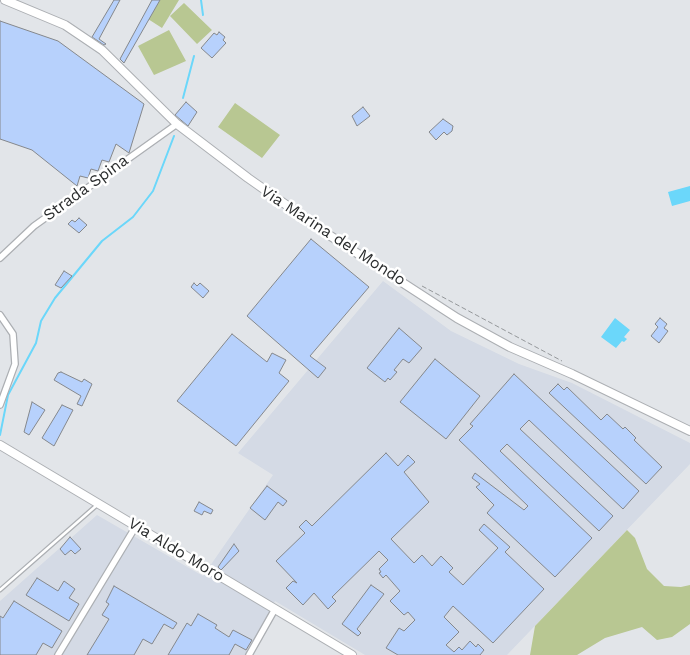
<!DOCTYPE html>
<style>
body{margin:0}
canvas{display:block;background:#e2e5e9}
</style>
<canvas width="690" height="655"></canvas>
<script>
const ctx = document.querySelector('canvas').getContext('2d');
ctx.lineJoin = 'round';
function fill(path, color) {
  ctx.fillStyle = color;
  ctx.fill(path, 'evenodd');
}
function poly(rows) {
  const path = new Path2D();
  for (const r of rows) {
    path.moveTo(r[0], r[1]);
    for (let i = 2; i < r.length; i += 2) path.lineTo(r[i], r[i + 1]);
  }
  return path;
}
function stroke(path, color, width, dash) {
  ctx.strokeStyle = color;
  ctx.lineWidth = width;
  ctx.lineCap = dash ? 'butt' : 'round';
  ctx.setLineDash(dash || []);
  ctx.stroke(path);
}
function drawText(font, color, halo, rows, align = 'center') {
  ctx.font = font + ' "Work Sans",sans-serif';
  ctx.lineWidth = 5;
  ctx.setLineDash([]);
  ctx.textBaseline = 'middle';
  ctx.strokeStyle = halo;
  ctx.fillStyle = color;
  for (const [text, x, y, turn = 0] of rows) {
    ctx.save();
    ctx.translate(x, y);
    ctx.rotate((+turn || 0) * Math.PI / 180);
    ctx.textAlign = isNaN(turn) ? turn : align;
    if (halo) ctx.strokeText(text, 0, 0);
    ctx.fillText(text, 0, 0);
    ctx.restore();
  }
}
const built = poly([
 [383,281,451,331,519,364,572,383,690,443,690,464,507,655,365,655,275,601,247,655,0,655,0,601,97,515,203,576,273,475,238,453]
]);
const green = poly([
 [160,0,179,0,162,28,148,19],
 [184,3,212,30,197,44,170,16],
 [169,30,186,61,154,75,138,46],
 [235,103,280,135,262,158,218,127],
 [627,530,635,538,647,569,664,586,681,587,690,585,690,624,672,637,657,640,642,627,605,638,577,655,530,655,535,626]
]);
const water = poly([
 [690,186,690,201,672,206,668,192],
 [615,318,630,330,624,337,627,339,624,342,622,341,616,348,601,337]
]);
const stream = poly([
 [201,0,203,15],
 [183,98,194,56],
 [0,435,8,395,36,343,41,321,55,298,102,241,133,217,153,191,174,136]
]);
const building = poly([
 [114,0,120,0,99,39,106,44,104,45,92,37,114,0],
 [152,0,160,0,124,63,120,59,152,0],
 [0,21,58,41,144,104,129,153,116,144,109,162,102,160,98,171,91,169,88,178,80,176,77,186,32,150,0,139,0,21],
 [219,32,225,37,223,40,226,43,212,58,201,48,214,33,217,35,219,32],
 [186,102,197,112,188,126,175,115,186,102],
 [363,107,370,116,357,126,352,116,363,107],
 [443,119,453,126,452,131,447,135,444,132,436,140,429,132,443,119],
 [79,218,87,225,79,233,68,224,72,220,75,222,79,218],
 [311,239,369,287,310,356,326,368,318,378,247,316,311,239],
 [64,271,72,276,61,288,55,285,64,271],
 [194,283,197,286,200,283,209,291,203,298,191,287,194,283],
 [660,318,667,324,664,328,668,331,659,343,651,336,658,327,655,324,660,318],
 [399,328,422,348,409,363,403,359,394,370,397,372,390,380,388,378,385,382,367,368,399,328],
 [232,334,267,362,272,353,286,360,279,373,289,381,236,446,177,401,232,334],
 [435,359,480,396,446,439,400,402,435,359],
 [61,372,82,382,84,379,92,384,82,406,77,404,81,396,54,380,58,373,61,372],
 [514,374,639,491,623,509,529,420,520,429,613,516,599,531,507,444,500,451,592,538,555,577,487,513,494,505,476,487,480,484,472,478,475,473,524,510,528,506,459,440,473,426,470,424,514,374],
 [558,384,564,390,567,387,601,420,607,414,623,429,625,427,636,438,634,440,662,467,646,484,549,393,558,384],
 [32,402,45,410,29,435,24,432,32,402],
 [62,405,73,410,54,446,42,438,62,405],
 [386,453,398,466,408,455,415,462,404,472,429,502,391,539,414,563,422,555,432,566,441,556,453,568,449,572,463,585,498,548,479,530,484,524,510,547,505,552,544,589,493,643,453,606,444,617,459,632,446,645,454,652,459,647,462,650,470,641,476,647,478,644,484,650,480,655,398,655,386,648,399,628,404,631,415,620,408,612,404,615,390,601,400,591,386,575,383,578,379,573,381,572,379,569,388,560,379,551,332,597,336,601,328,609,314,593,303,605,286,588,293,581,297,583,276,561,305,533,299,527,306,520,312,526,386,453],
 [267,486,287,501,283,506,278,502,265,520,250,508,267,486],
 [199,502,213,510,211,514,204,511,202,515,194,511,199,502],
 [70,537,81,549,75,554,71,550,65,555,60,549,70,537],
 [234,544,239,551,221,570,218,567,234,544],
 [37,578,58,591,64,581,75,589,69,598,79,604,69,621,26,595,37,578],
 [371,585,384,594,357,629,361,633,358,636,342,624,371,585],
 [114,586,177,623,173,629,164,624,152,644,143,639,134,655,87,655,109,619,102,615,109,604,106,602,114,586],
 [14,601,62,631,52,648,43,643,36,655,0,655,0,616,3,618,14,601],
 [198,614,217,625,215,628,229,637,233,630,252,640,246,650,235,644,229,655,168,655,187,623,191,626,198,614]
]);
const path = poly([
 [422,286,562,361]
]);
const lane = poly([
 [0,590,97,505]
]);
const street = poly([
 [0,258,34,226,177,124],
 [0,315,13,334,15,364,0,405],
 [58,655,136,526],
 [249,655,275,609]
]);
const secondary = poly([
 [5,0,65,25,102,50,177,124,248,178,329,235,457,318,510,347,572,374,690,431],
 [0,445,352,655]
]);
const streetNames = [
 ["Strada Spina",86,188,-36],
 ["Via Marina del Mondo",333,236,33],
 ["Via Aldo Moro",176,550,31]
];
fill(built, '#d4dae5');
fill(green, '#b8c792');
fill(water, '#6bd7fa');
stroke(stream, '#6bd7fa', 2);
fill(building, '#b7d1fc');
stroke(building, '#85888c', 1);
stroke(lane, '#acafb3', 5);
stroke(street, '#acafb3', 8);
stroke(secondary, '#acafb3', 10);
stroke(path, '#94979a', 1, [5, 2.5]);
stroke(lane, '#fff', 2.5);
stroke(street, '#fff', 5.5);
stroke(secondary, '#fff', 8);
drawText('16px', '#2a2c2d', '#fff', streetNames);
</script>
